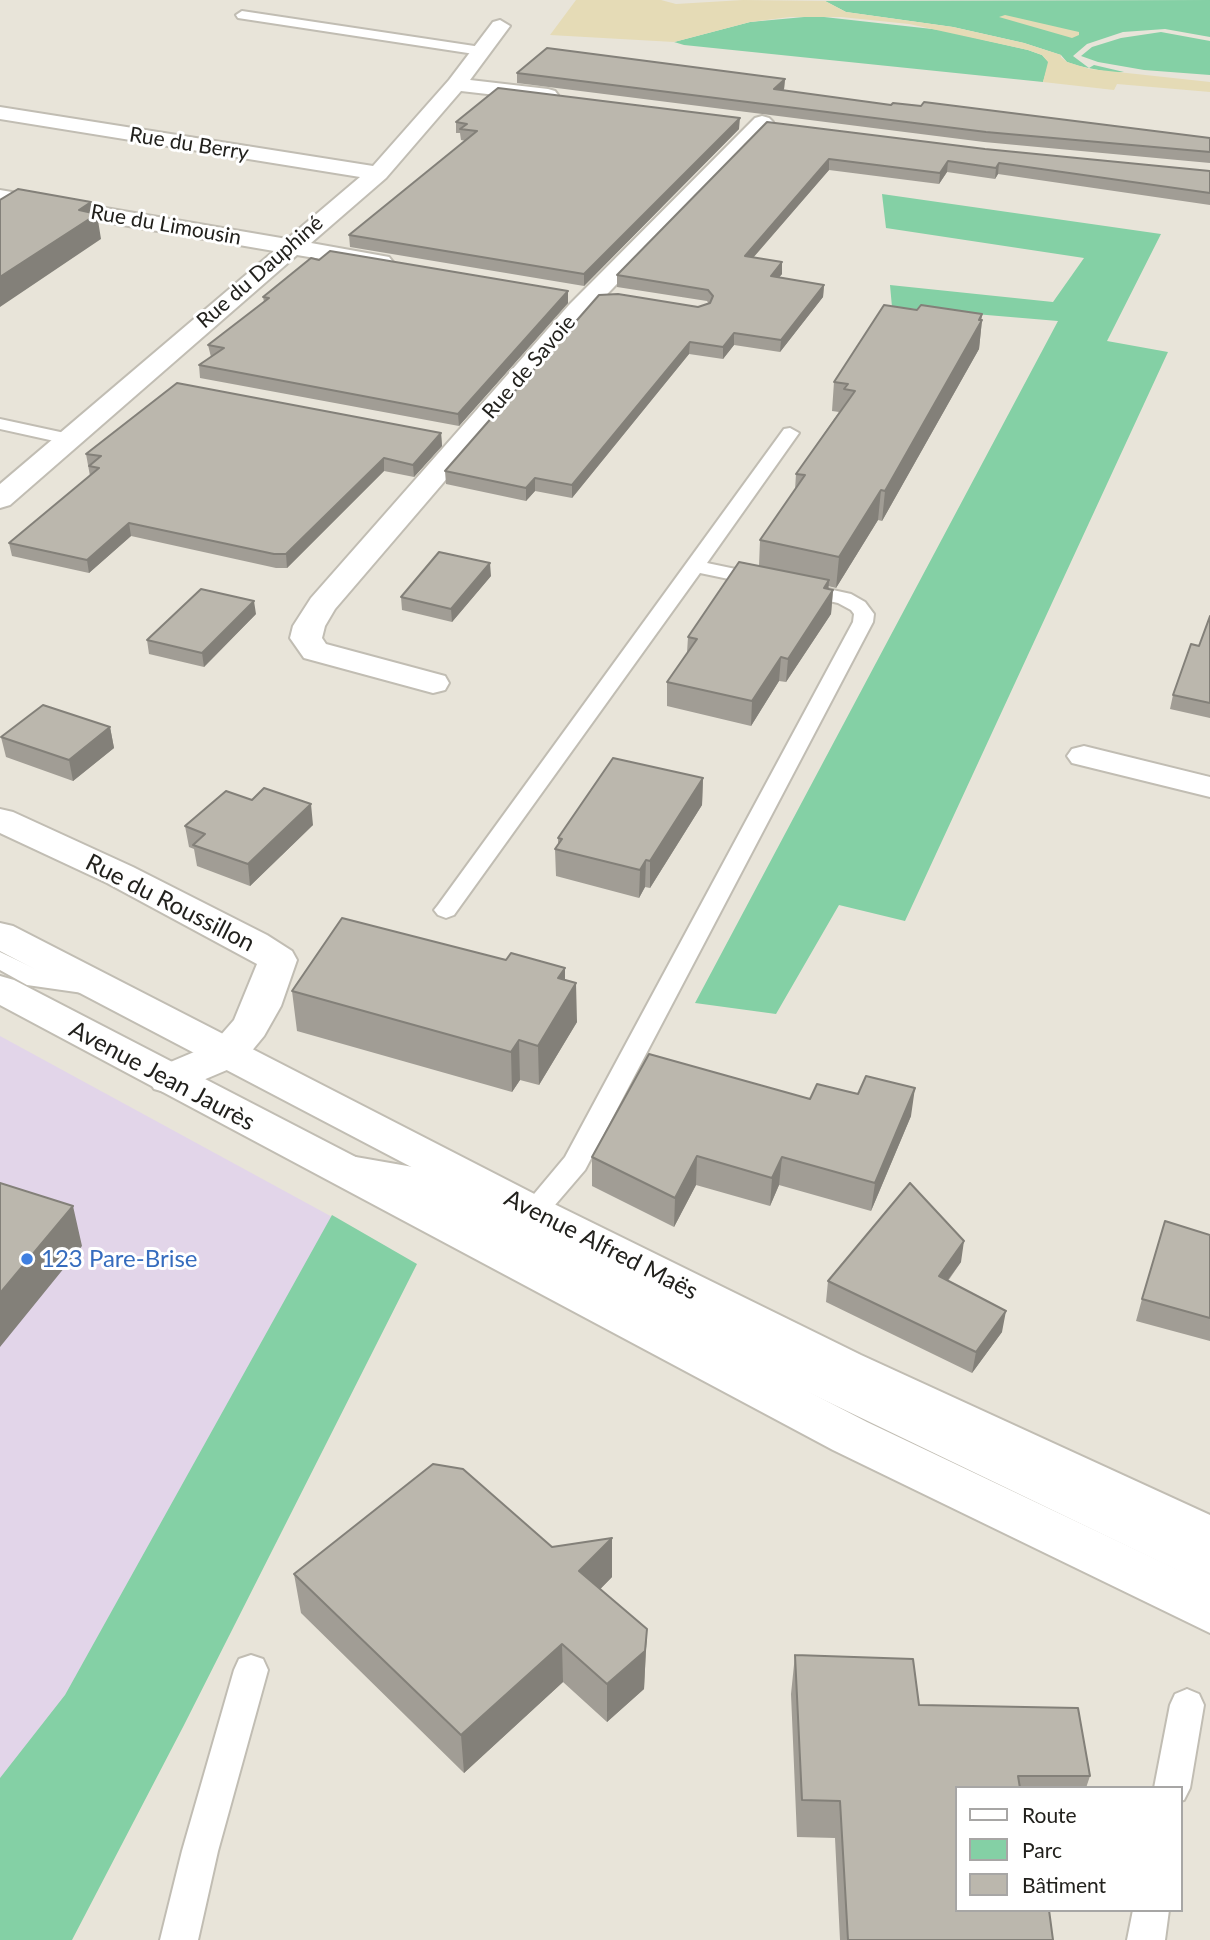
<!DOCTYPE html>
<meta charset="utf-8">
<style>
body{margin:0}
#map{position:relative;width:1210px;height:1940px;overflow:hidden;background:#e8e4d9;font-family:Lato,sans-serif}
canvas{display:block}
.legend{position:absolute;left:955px;top:1786px;width:228px;height:126px;box-sizing:border-box;background:#fff;border:2px solid #a7a6a5;margin:0;padding:9px 12px;list-style:none;font-size:21px;color:#22211d}
.legend li{display:flex;align-items:center;gap:14px;height:35px}
.legend b{width:35px;border:2px solid #a7a6a5}
</style>
<div id="map">
<canvas width="1210" height="1940"></canvas>
<ul class="legend">
<li><b style="height:9px;background:#fff"></b>Route</li>
<li><b style="height:19px;background:#84d0a5"></b>Parc</li>
<li><b style="height:19px;background:#bbb7ad"></b>Bâtiment</li>
</ul>
</div>
<script>
const ctx = document.querySelector('canvas').getContext('2d');
ctx.lineJoin = 'round';
function fill(path, color) {
  ctx.fillStyle = color;
  ctx.fill(path, 'evenodd');
}
function poly(rows) {
  const path = new Path2D();
  for (const r of rows) {
    path.moveTo(r[0], r[1]);
    for (let i = 2; i < r.length; i += 2) path.lineTo(r[i], r[i + 1]);
  }
  return path;
}
function stroke(path, color, width, dash) {
  ctx.strokeStyle = color;
  ctx.lineWidth = width;
  ctx.lineCap = dash ? 'butt' : 'round';
  ctx.setLineDash(dash || []);
  ctx.stroke(path);
}
function drawText(font, color, halo, rows, align = 'center') {
  ctx.font = font + ' Lato,sans-serif';
  ctx.lineWidth = 6;
  ctx.setLineDash([]);
  ctx.textBaseline = 'middle';
  ctx.strokeStyle = halo;
  ctx.fillStyle = color;
  for (const [text, x, y, turn = 0] of rows) {
    ctx.save();
    ctx.translate(x, y);
    ctx.rotate((+turn || 0) * Math.PI / 180);
    ctx.textAlign = isNaN(turn) ? turn : align;
    if (halo) ctx.strokeText(text, 0, 0);
    ctx.fillText(text, 0, 0);
    ctx.restore();
  }
}
const industrial = poly([
 [0,1036,391,1249,24,1940,0,1940]
]);
const green = poly([
 [1210,0,1210,37,1165,29,1123,32,1087,44,1073,56,1089,68,1094,65,1124,72,1113,73,1079,66,1067,62,1061,55,1024,43,953,27,846,12,825,1],
 [815,16,941,30,1028,50,1042,55,1049,62,1043,82,684,45,674,42,750,22],
 [1161,32,1210,41,1210,75,1144,70,1098,62,1081,56,1092,47,1121,38],
 [882,194,1161,234,1107,341,1168,352,905,921,839,905,776,1014,695,1003,1058,321,892,307,890,285,1053,302,1084,258,886,228],
 [332,1215,417,1264,183,1727,72,1940,0,1940,0,1778,65,1695]
]);
const sand = poly([
 [576,0,661,0,676,4,743,0,825,1,846,12,953,27,1024,43,1061,55,1061,57,1067,62,1090,69,1210,82,1210,92,1117,84,1114,90,1043,82,1048,62,1042,55,1028,50,909,24,841,17,790,17,750,22,674,42,550,35],
 [1005,15,1079,32,1079,35,1072,38,999,17]
]);
const lane = poly([
 [242,11,481,47,487,51,481,55,238,18,236,15,242,11],
 [0,419,74,435,77,439,68,444,0,429,0,419],
 [790,428,799,433,707,563,769,576,772,580,769,584,762,586,700,573,454,915,446,918,438,915,434,910,438,905,784,429,790,428],
 [801,583,851,594,865,602,874,614,873,622,585,1170,543,1219,533,1222,523,1219,519,1212,565,1157,853,622,854,614,851,610,838,603,794,593,791,589,801,583],
 [0,952,42,972,90,978,99,980,102,986,99,992,90,994,27,985,0,970,0,952],
 [350,1156,413,1167,757,1342,1210,1557,1210,1586,737,1358,397,1183,340,1173,336,1166,340,1159,350,1156],
 [251,1655,263,1659,268,1670,218,1851,198,1940,160,1940,182,1851,234,1670,239,1659,251,1655],
 [1187,1689,1199,1694,1204,1705,1190,1788,1184,1800,1180,1801,1180,1788,1154,1788,1170,1705,1175,1694,1187,1689],
 [1133,1910,1169,1910,1165,1940,1127,1940,1133,1910]
]);
const street = poly([
 [500,20,510,26,470,80,548,89,555,91,558,95,555,99,548,101,461,91,386,178,311,243,389,257,393,262,389,267,381,269,297,255,10,505,0,508,0,484,274,251,0,204,0,190,287,239,360,177,0,119,0,107,373,166,449,80,493,22,500,20],
 [762,116,769,118,773,122,769,126,587,315,335,609,325,626,322,638,326,644,445,676,449,683,445,690,433,693,304,658,290,638,293,626,311,598,569,305,755,118,762,116],
 [1084,746,1210,777,1210,797,1072,763,1067,756,1072,749,1084,746],
 [0,809,13,812,133,867,267,935,292,951,297,960,281,1006,264,1036,241,1064,182,1089,168,1093,154,1089,148,1079,154,1069,213,1044,234,1020,257,964,107,883,0,833,0,809]
]);
const secondary = poly([
 [0,923,13,926,548,1201,861,1355,1210,1515,1210,1559,827,1381,518,1223,0,951,0,923],
 [0,976,14,980,867,1422,1210,1585,1210,1633,833,1450,0,1005,0,976]
]);
const wall = poly([
 [517,73,785,79,784,89,783,91,891,105,921,106,1210,138,1210,163,984,142,517,83],
 [456,122,739,129,584,286,350,247,349,235,466,141,461,140,460,133,456,133],
 [767,122,985,149,1210,171,1210,205,998,174,995,179,947,172,939,184,829,170,753,258,782,262,782,274,779,277,824,285,823,297,780,352,734,345,723,359,689,354,572,498,535,491,526,501,446,484,445,471,698,307,709,304,707,301,617,287,617,275],
 [263,297,568,303,459,426,200,378,199,365,211,357,208,345,264,302],
 [981,320,982,320,979,349,882,521,878,520,836,588,828,586,828,589,833,590,831,614,786,682,779,681,751,726,667,706,667,682,687,653,688,637,759,566,760,540,795,490,796,474,839,412,832,411,834,382],
 [441,433,442,446,414,477,384,471,287,568,276,568,131,536,89,573,12,556,9,543,90,476,86,454],
 [491,576,452,622,402,610,401,597],
 [256,614,204,667,149,654,147,640],
 [1210,616,1210,718,1170,709,1173,695,1199,646],
 [110,727,114,748,73,781,6,757,1,737],
 [703,778,702,805,650,888,645,887,639,898,556,876,555,849,558,845,558,838],
 [313,825,250,886,197,866,194,849,189,847,185,826],
 [506,960,565,968,565,980,577,1022,539,1085,520,1080,512,1092,297,1031,292,991],
 [810,1099,911,1116,871,1211,779,1185,770,1206,696,1185,674,1227,592,1186,592,1157],
 [1210,1235,1210,1341,1136,1321,1142,1299],
 [961,1262,948,1281,1002,1332,972,1373,826,1302,828,1281],
 [612,1538,612,1577,600,1589,647,1629,644,1689,607,1722,563,1682,464,1773,301,1613,294,1574,552,1547],
 [795,1655,919,1705,1090,1776,1086,1788,956,1788,1053,1940,840,1940,835,1838,797,1837,791,1694]
]);
const shadedWall = poly([
 [785,79,784,89,774,100,774,89],
 [740,118,739,129,584,286,584,274],
 [829,159,829,170,744,268,745,256],
 [948,161,947,172,939,184,940,173],
 [999,163,998,174,995,179,996,168],
 [91,202,93,216,97,214,101,239,0,307,0,277,79,210],
 [782,262,782,274,770,288,771,276],
 [824,285,823,297,780,352,781,340],
 [568,291,568,303,459,426,458,414],
 [982,314,981,323,982,320,979,349,882,521,885,491],
 [734,333,734,345,723,359,723,347],
 [690,342,689,354,572,498,572,485],
 [441,433,442,446,414,477,413,465],
 [384,458,384,471,287,568,286,554],
 [535,478,535,491,526,501,526,488],
 [881,490,878,520,836,588,839,557],
 [129,523,131,536,89,573,87,560],
 [490,563,491,576,452,622,451,609],
 [829,580,828,599,833,590,831,614,786,682,788,659],
 [254,601,256,614,204,667,202,653],
 [781,657,779,681,751,726,752,701],
 [110,727,114,748,73,781,69,760],
 [703,778,702,805,650,888,650,861],
 [311,804,313,825,250,886,248,864],
 [646,860,645,887,639,898,640,870],
 [565,968,565,1001,576,983,577,1022,539,1085,538,1046,558,978],
 [519,1040,520,1080,512,1092,511,1052],
 [915,1088,911,1116,871,1211,875,1183],
 [697,1156,696,1185,674,1227,675,1198],
 [782,1157,779,1185,770,1206,772,1178],
 [73,1206,82,1246,0,1347,0,1293],
 [964,1241,961,1262,935,1297,939,1276],
 [1006,1311,1002,1332,972,1373,976,1352],
 [612,1538,612,1577,580,1610,579,1571],
 [647,1629,644,1689,607,1722,607,1684],
 [562,1644,563,1682,464,1773,461,1735]
]);
const building = poly([
 [547,48,785,79,774,89,891,105,893,103,921,106,924,102,1210,138,1210,152,986,132,517,73,547,48],
 [498,88,740,118,584,274,349,235,477,131,460,129,467,124,456,122,498,88],
 [767,122,985,149,1210,171,1210,193,999,163,996,168,948,161,940,173,829,159,745,256,782,262,771,276,824,285,781,340,734,333,723,347,690,342,572,485,535,478,526,488,445,471,599,295,618,294,698,307,710,303,713,296,708,290,617,275,767,122],
 [18,189,91,202,79,210,97,214,0,277,0,200,18,189],
 [330,251,568,291,458,414,199,365,224,348,208,345,269,298,263,297,311,258,319,260,330,251],
 [884,305,917,310,921,305,982,314,979,320,982,320,885,491,881,490,839,557,760,540,805,475,796,474,855,391,844,389,848,384,834,382,884,305],
 [177,383,441,433,413,465,384,458,286,554,274,554,129,523,87,560,9,543,99,468,89,466,101,456,86,454,177,383],
 [439,552,490,563,451,609,401,597,439,552],
 [739,562,829,580,824,588,833,590,788,659,781,657,752,701,667,682,697,639,688,637,739,562],
 [201,589,254,601,202,653,147,640,201,589],
 [1210,616,1210,703,1173,695,1191,644,1199,646,1210,616],
 [43,705,110,727,69,760,1,737,43,705],
 [613,758,703,778,650,861,646,860,640,870,555,849,562,839,558,838,613,758],
 [264,788,311,804,248,864,193,845,205,834,185,826,226,791,252,800,264,788],
 [342,918,506,960,511,953,565,968,558,978,576,983,538,1046,519,1040,511,1052,292,991,342,918],
 [649,1054,810,1099,817,1084,858,1094,866,1076,915,1088,875,1183,782,1157,772,1178,697,1156,675,1198,592,1157,649,1054],
 [0,1183,73,1206,0,1293,0,1183],
 [910,1183,964,1241,939,1276,1006,1311,976,1352,828,1281,910,1183],
 [1165,1221,1210,1235,1210,1318,1142,1299,1165,1221],
 [433,1464,463,1469,552,1547,612,1538,579,1571,647,1629,645,1651,607,1684,562,1644,461,1735,294,1574,433,1464],
 [795,1655,913,1659,919,1705,1078,1708,1090,1776,1018,1776,1020,1788,956,1788,956,1910,1049,1910,1053,1940,848,1940,840,1801,802,1800,795,1655]
]);
const markers = [
 [27,1259,7,"#3f7fe0"]
];
const farStreetnames = [
 ["Rue du Berry",189,144,9],
 ["Rue du Limousin",166,225,10],
 ["Rue du Dauphiné",260,272,-41],
 ["Rue de Savoie",529,367,-49]
];
const streetNames = [
 ["Rue du Roussillon",170,903,27],
 ["Avenue Jean Jaurès",162,1076,28],
 ["Avenue Alfred Maës",601,1245,27]
];
const shopNames = [
 ["123 Pare-Brise",41,1259]
];
fill(industrial, '#e2d5e9');
fill(green, '#84d0a5');
fill(sand, '#e5dbb6');
stroke(lane, '#c1bdb3', 4);
stroke(street, '#c1bdb3', 4);
stroke(secondary, '#c1bdb3', 4);
fill(lane, '#fff');
fill(street, '#fff');
fill(secondary, '#fff');
fill(wall, '#a19d95');
fill(shadedWall, '#838079');
fill(building, '#bbb7ad');
stroke(building, '#838079', 2);
for (const [x, y, r, color] of markers) {
  const dot = new Path2D();
  dot.arc(x, y, r, 0, 2 * Math.PI);
  ctx.fillStyle = color;
  ctx.fill(dot);
  stroke(dot, '#fff', 2.5);
}
drawText('21px', '#22211d', '#fff', farStreetnames);
drawText('24px', '#22211d', '#fff', streetNames);
drawText('24px', '#366cbe', '#fff', shopNames, 'left');
</script>
